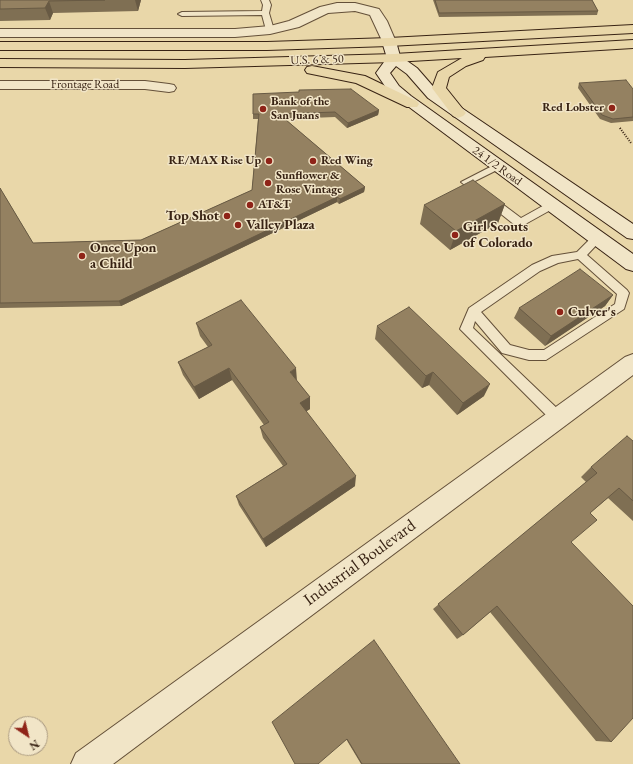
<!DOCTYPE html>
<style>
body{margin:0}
#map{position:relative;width:633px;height:764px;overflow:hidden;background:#e9d7a9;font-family:"EB Garamond",serif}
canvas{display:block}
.north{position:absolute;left:8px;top:716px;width:40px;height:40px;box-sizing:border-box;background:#f1e5c7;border:1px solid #a7977f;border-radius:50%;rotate:145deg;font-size:11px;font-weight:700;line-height:16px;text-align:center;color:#382314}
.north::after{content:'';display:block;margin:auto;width:14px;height:18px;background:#8f2418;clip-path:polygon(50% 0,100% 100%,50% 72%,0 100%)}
</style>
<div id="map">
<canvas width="633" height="764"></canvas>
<div class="north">N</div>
</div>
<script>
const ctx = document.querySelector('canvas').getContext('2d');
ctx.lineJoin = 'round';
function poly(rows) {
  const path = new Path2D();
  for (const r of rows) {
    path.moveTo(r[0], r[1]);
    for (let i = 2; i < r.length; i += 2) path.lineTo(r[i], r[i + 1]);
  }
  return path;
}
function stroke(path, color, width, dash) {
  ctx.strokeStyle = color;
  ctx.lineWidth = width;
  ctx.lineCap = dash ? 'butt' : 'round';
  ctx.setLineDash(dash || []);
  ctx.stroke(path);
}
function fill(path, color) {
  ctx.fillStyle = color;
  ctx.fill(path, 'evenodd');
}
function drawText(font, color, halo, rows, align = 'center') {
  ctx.font = font + ' "EB Garamond",serif';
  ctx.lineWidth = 3;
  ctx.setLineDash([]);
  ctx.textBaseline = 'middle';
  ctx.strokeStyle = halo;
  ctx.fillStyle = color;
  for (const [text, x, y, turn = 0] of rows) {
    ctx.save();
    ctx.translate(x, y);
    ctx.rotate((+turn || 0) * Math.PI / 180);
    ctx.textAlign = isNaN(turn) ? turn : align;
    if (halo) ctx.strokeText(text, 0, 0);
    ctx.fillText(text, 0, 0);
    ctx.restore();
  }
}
const pathFar1 = poly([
 [620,128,621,129]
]);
const path = poly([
 [620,128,631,143]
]);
const service = poly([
 [261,0,269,0,271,5,269,13,274,30,273,32,266,30,262,15,182,16,178,14,182,12,262,11,263,5,261,0],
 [498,163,503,166,501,168,473,182,521,218,548,203,556,203,557,205,556,207,520,227,516,226,461,182,498,163],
 [598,234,603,238,587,255,627,290,629,293,624,309,546,360,529,360,502,353,475,321,473,328,563,414,565,418,563,422,558,424,553,422,460,329,469,308,532,265,552,256,577,252,594,235,598,234],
 [578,259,617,294,615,304,544,350,529,350,510,345,481,312,540,271,558,263,578,259]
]);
const minor = poly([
 [337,3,355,3,379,9,387,21,396,42,394,45,384,45,370,15,355,11,328,13,299,27,270,34,235,37,0,37,0,29,235,29,270,26,289,21,320,7,337,3],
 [0,81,145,81,169,84,174,85,176,88,174,91,169,92,145,89,0,89,0,81],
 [633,354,633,375,113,764,71,764,76,753,625,357,633,354]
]);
const secondary = poly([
 [390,41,395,42,397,45,400,56,417,68,438,92,633,224,633,239,627,238,428,98,407,74,396,66,390,73,399,86,411,96,633,254,633,271,626,269,389,92,376,73,387,58,383,45,385,42,390,41]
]);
const trunk = poly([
 [633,25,633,33,389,46,267,50,0,50,0,42,267,42,389,38,633,25],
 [633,40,633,48,485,57,483,60,466,66,449,77,446,88,466,113,463,116,458,118,453,116,432,88,438,72,462,58,394,62,185,68,0,67,0,59,185,60,394,54,633,40],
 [312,66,365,76,417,101,419,104,417,107,407,107,356,83,307,73,305,70,307,67,312,66]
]);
const wall = poly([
 [0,0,141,0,138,11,53,13,50,20,0,21],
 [433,0,592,0,598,11,597,15,439,17],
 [579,83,633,89,633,121,611,123,600,119,578,88],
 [379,110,378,115,347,128,335,117,285,119,365,187,364,192,339,204,337,202,121,306,0,308,0,188,33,243,141,240,252,190,258,119,253,119,253,114],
 [505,204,498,223,450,250,420,224,424,205],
 [613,295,605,306,545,346,514,318,519,308],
 [196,323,297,381,310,397,310,409,306,411,355,486,266,547,239,505,236,496,283,466,263,438,260,427,264,425,232,380,199,399,183,375,178,362,208,347,200,336],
 [377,326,484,396,457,415,429,385,422,388,375,339],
 [633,441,633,521,608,498,590,513,571,542,611,742,596,741,490,612,463,635,457,639,433,609,586,482,581,477,591,467],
 [272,722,460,764,361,764,346,739]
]);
const shadedWall = poly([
 [135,0,141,0,138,11],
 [49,1,53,13,50,20,45,8],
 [379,110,378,115,347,128,348,123],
 [365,187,364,192,339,204,340,199],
 [337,197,337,202,121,306,119,301],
 [505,204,498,223,450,250,456,231],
 [613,295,605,306,545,346,551,336],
 [229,368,232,380,199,399,194,387],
 [296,368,297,381,290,372],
 [433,372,429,385,422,388,426,376],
 [490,384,484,396,457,415,463,403],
 [310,397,310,409,301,415,300,403],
 [356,476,355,486,266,547,263,539]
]);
const building = poly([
 [0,0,105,0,49,1,45,8,0,9,0,0],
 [435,0,592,0,598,11,439,13,435,0],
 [626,80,633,89,633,117,613,119,602,115,579,83,626,80],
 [351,89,379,110,348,123,335,112,279,114,365,187,340,199,337,197,119,301,0,303,0,188,33,243,141,240,252,190,259,114,253,114,253,94,299,92,299,90,351,89],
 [473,180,505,204,456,231,424,205,473,180],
 [580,269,613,295,551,336,519,308,580,269],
 [241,300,296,368,290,372,310,397,300,403,356,476,263,539,236,496,287,464,260,427,269,422,229,368,194,387,178,362,212,345,196,323,241,300],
 [409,307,490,384,463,403,433,372,426,376,377,326,409,307],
 [627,436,633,441,633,501,619,488,590,513,597,520,571,542,633,606,633,718,611,742,497,606,463,635,438,604,597,473,591,467,627,436],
 [374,640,460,764,362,764,347,739,318,764,295,764,272,722,374,640]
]);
const markers = [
 [612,108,4,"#8f2418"],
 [263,109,4,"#8f2418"],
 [269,161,4,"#8f2418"],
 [313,161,4,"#8f2418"],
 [268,183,4,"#8f2418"],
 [250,205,4,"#8f2418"],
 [227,216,4,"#8f2418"],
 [238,225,4,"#8f2418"],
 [455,235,4,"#8f2418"],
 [82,256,4,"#8f2418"],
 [560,312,4,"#8f2418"]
];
const farStreetnames = [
 ["U.S. 6 & 50",317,60,-2],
 ["Frontage Road",85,85],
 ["24 1/2 Road",497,166,36]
];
const farPoinames = [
 ["Bank of the",271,102],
 ["San Juans",271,116],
 ["Red Lobster",604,108,"right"],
 ["RE/MAX Rise Up",261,161,"right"],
 ["Red Wing",321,161],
 ["Sunflower &",276,176],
 ["Rose Vintage",276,190],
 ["AT&T",258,205]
];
const poiNames = [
 ["Top Shot",219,216,"right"],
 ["Valley Plaza",246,225],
 ["Girl Scouts",463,227],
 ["of Colorado",463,243],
 ["Once Upon",90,248],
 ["a Child",90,264],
 ["Culver's",568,312]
];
const nearStreetnames = [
 ["Industrial Boulevard",360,563,-36]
];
stroke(service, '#645039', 2);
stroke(minor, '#645039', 2);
stroke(secondary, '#382314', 2);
stroke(trunk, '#382314', 2);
stroke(pathFar1, '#382314', 1.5, [0.5, 1.5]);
stroke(path, '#382314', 2, [1, 1.5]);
fill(service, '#f1e5c7');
fill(minor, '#f1e5c7');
fill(secondary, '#f1e5c7');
fill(trunk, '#e9d7a9');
fill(wall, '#7f6f53');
fill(shadedWall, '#685a44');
fill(building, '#948161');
stroke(building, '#685a44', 1);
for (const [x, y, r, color] of markers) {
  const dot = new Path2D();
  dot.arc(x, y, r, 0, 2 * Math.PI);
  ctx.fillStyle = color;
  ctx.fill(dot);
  stroke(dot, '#f1e5c7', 1.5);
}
drawText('12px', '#382314', '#f1e5c7', farStreetnames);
drawText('bold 12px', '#382314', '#f1e5c7', farPoinames, 'left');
drawText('bold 14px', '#382314', '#f1e5c7', poiNames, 'left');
drawText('17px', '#382314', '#f1e5c7', nearStreetnames);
</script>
